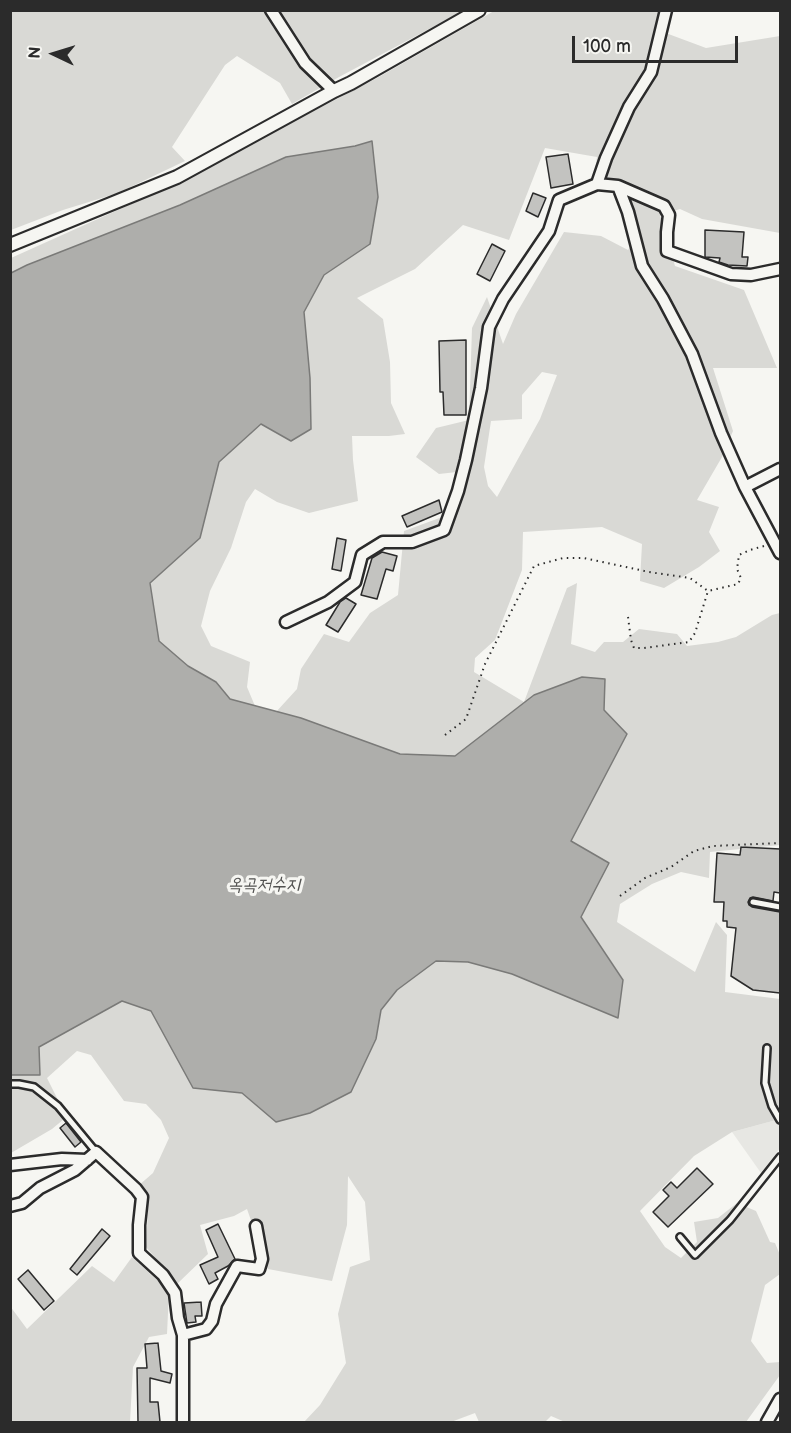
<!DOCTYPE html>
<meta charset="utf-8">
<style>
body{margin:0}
#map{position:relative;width:791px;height:1433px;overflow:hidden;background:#f6f6f2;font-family:"Balsamiq Sans",sans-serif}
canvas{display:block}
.frame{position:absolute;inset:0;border:12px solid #2b2b2b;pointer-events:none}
.north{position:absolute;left:24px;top:24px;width:60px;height:60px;-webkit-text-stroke:4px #f6f6f2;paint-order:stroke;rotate:274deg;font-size:16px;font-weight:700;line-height:24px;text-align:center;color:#2b2b2b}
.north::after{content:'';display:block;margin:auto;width:21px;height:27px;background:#2b2b2b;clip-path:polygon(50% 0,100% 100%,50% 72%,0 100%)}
.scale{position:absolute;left:572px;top:36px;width:166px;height:27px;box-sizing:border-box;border:3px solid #2b2b2b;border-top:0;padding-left:8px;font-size:18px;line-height:21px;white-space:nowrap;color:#2b2b2b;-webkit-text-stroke:4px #f6f6f2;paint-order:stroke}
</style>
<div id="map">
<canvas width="791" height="1433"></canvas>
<div class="frame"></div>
<div class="north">N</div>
<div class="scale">100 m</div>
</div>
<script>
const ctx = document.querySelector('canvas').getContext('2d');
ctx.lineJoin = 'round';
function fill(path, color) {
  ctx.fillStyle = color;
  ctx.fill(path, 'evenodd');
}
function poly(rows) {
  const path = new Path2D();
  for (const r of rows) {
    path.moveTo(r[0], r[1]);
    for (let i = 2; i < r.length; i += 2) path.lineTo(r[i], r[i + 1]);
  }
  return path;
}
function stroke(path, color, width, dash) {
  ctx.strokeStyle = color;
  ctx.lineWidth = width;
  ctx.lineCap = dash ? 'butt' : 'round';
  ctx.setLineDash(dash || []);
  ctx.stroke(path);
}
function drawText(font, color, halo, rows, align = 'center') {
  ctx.font = font + ' "Balsamiq Sans","Poor Story",sans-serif';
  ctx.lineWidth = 6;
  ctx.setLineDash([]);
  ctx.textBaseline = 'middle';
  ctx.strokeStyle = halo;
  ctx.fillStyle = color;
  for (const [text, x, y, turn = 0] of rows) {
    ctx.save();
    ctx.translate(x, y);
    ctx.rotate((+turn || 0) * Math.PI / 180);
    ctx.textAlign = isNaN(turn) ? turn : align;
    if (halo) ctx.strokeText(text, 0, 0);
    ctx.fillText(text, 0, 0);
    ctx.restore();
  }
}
const built = poly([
 [780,1119,780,1148,761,1173,732,1132]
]);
const green = poly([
 [11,11,463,11,339,77,292,104,280,83,237,56,225,65,172,147,185,161,118,193,63,210,11,230],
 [494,11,661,11,655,29,706,48,780,36,780,233,702,219,680,209,660,215,675,266,744,290,777,368,713,368,733,431,722,457,697,500,719,507,709,532,720,551,699,567,664,588,640,581,642,544,602,527,523,532,522,570,495,640,475,658,474,672,524,702,567,588,577,583,571,644,595,652,604,642,623,642,639,629,677,634,687,646,718,642,736,637,772,615,780,613,780,845,710,852,709,878,681,872,652,884,620,904,617,922,695,972,716,922,727,935,725,992,780,999,780,1119,732,1132,694,1156,640,1211,665,1247,681,1258,697,1242,694,1222,718,1218,737,1203,756,1211,770,1242,775,1243,780,1255,780,1274,765,1285,751,1341,767,1363,780,1362,780,1375,746,1422,565,1422,551,1416,545,1422,479,1422,475,1413,451,1422,304,1422,320,1405,346,1363,338,1314,350,1267,370,1260,365,1202,348,1176,347,1225,332,1281,268,1269,247,1209,234,1216,200,1225,208,1254,177,1284,146,1247,148,1211,138,1186,153,1173,169,1138,161,1120,146,1104,124,1101,91,1055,77,1051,47,1078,57,1098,70,1114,52,1129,11,1153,11,1075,40,1075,38,1047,122,1001,151,1011,193,1087,242,1093,276,1122,310,1113,351,1092,376,1040,381,1010,397,990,436,961,468,962,512,974,618,1017,623,979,581,917,571,841,627,734,534,695,455,757,400,754,301,718,276,712,297,689,301,669,324,634,349,642,370,613,398,595,404,531,445,516,457,472,439,474,416,457,436,428,469,420,472,328,487,297,503,344,516,314,564,232,601,236,628,250,633,243,616,189,594,177,597,157,545,148,509,240,463,225,415,269,357,298,383,319,390,362,391,403,405,434,389,436,352,436,353,460,358,501,309,513,277,502,255,489,246,502,231,548,210,591,201,626,211,646,250,662,247,687,255,706,230,699,216,682,188,666,159,641,150,583,200,538,219,462,262,424,291,441,310,378,304,312,324,275,370,244,372,141,355,146,286,157,180,205,27,265,11,273,11,258,160,191,377,78],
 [542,372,557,375,540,419,497,497,488,486,484,467,491,421,522,419,522,395],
 [132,1257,169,1291,167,1334,149,1337,133,1367,130,1422,11,1422,10,1306,27,1329,92,1266,114,1282]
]);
const water = poly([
 [372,141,378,197,370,244,324,275,304,312,310,378,311,429,291,441,261,424,219,462,200,538,150,583,159,641,188,666,216,682,230,699,301,718,400,754,455,756,534,695,582,677,605,679,604,710,627,734,571,841,609,863,581,917,623,980,618,1018,512,974,468,962,436,961,397,990,381,1010,376,1039,351,1092,310,1113,276,1122,242,1093,193,1088,151,1011,122,1001,39,1047,40,1075,11,1075,11,273,27,265,180,205,286,157,355,146,372,141]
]);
const building = poly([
 [568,154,573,184,551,188,546,157,568,154],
 [533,193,546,198,538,217,526,211,533,193],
 [705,230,744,232,742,257,748,257,747,266,728,265,719,262,720,258,705,257,705,230],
 [492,244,505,251,490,281,477,274,492,244],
 [466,340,466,415,444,415,443,392,440,392,439,341,466,340],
 [439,500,442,512,407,527,402,516,439,500],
 [337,538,346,540,341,571,332,569,337,538],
 [382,552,397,556,393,571,386,569,377,599,361,595,372,558,382,552],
 [346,598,356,604,338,632,326,625,340,602,346,598],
 [741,847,780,849,780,893,774,892,773,901,753,897,750,898,748,902,749,905,752,907,780,912,780,993,753,990,731,976,736,928,727,927,727,921,723,921,724,902,714,902,717,853,740,855,741,847],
 [66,1123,81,1142,75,1147,60,1128,66,1123],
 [697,1168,713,1184,668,1227,653,1212,669,1196,663,1190,671,1182,677,1188,697,1168],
 [218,1224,235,1259,228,1266,215,1273,218,1279,209,1284,200,1265,218,1257,206,1230,218,1224],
 [102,1229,110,1236,77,1275,70,1269,102,1229],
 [28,1270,54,1301,44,1310,18,1279,28,1270],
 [201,1302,202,1316,195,1316,196,1322,187,1323,184,1303,201,1302],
 [158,1343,161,1371,172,1374,170,1383,150,1378,150,1402,158,1402,160,1422,138,1422,137,1368,147,1368,145,1344,158,1343]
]);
const path = poly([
 [628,617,631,640,634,648,644,648,689,642,695,633,708,591],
 [445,735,466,719,485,664,534,566,563,558,584,558,649,572,690,578,708,591,738,584,741,578,737,569,739,555,750,550,764,546],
 [620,896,645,878,671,867,694,851,713,846,780,843]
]);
const service = poly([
 [753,902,780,907],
 [767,1048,765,1083,772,1106,780,1120],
 [10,1084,19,1084,34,1087,58,1106,96,1152],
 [680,1237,695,1255,730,1220,780,1157]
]);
const minor = poly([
 [271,10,305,63,334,91],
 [597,184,606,158,629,107,651,72,666,10],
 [618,186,628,212,642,266,663,299,692,354,721,433,745,487],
 [780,469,745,487,780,553],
 [286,622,328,602,355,582,362,555,383,542,412,542,444,530,458,491,466,460,481,388,489,327,503,299,549,231,559,200,597,184,618,186,664,206,669,215,667,232,667,251,731,274,751,275,780,269],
 [10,1165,62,1159,87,1160],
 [10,1206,22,1203,40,1188,75,1170,96,1152,136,1189,142,1197,139,1225,139,1253,163,1275,175,1293,178,1318,183,1335],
 [183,1422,183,1335,206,1329,212,1321,216,1304,237,1266,259,1269,262,1259,256,1226],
 [767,1422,780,1399]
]);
const tertiary = poly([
 [10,245,177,177,334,91,351,83,479,10]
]);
const waterNames = [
 ["옥곡저수지",264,885]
];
fill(built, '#e7e7e3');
fill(green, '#d9d9d5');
fill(water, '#aeaeab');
stroke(water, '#7a7a78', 1.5);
fill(building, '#c3c3c0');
stroke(building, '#2b2b2b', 1.5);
stroke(service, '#2b2b2b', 10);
stroke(minor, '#2b2b2b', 15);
stroke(tertiary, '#2b2b2b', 16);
stroke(path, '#2b2b2b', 2, [1.5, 4.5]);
stroke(service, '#f6f6f2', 5);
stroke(minor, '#f6f6f2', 10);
stroke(tertiary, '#f6f6f2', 12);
drawText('italic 18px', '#525251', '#f6f6f2', waterNames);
</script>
